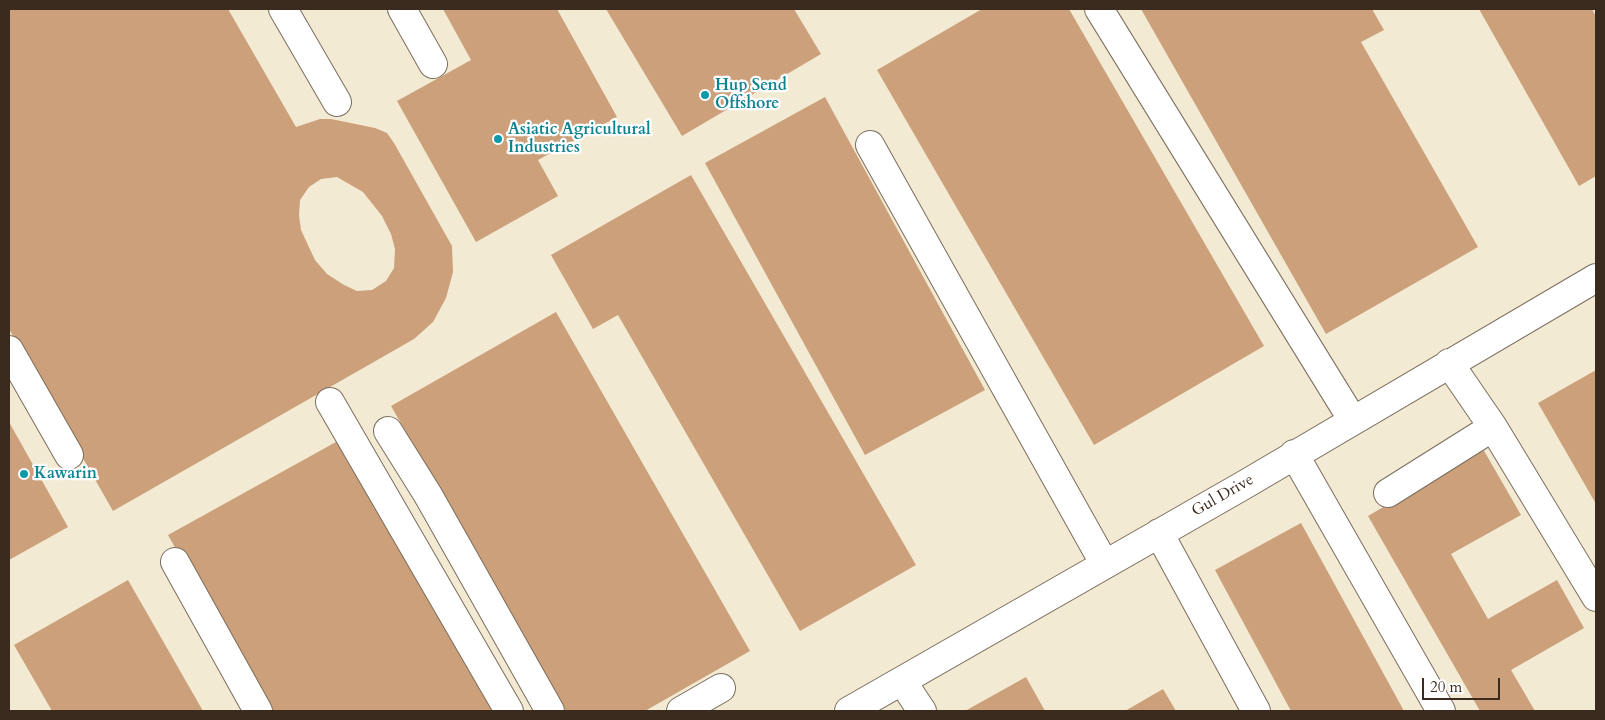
<!DOCTYPE html>
<style>
body{margin:0}
#map{position:relative;width:1605px;height:720px;overflow:hidden;background:#f3ead3;font-family:Cardo,serif}
canvas{display:block}
.frame{position:absolute;inset:0;border:10px solid #3b2a1e;pointer-events:none}
.scale{position:absolute;left:1422px;top:678px;width:78px;height:22px;box-sizing:border-box;border:2px solid #3b2a1e;border-top:0;padding-left:6px;font-size:15px;line-height:18px;white-space:nowrap;color:#3b2a1e;-webkit-text-stroke:4px #fff;paint-order:stroke}
</style>
<div id="map">
<canvas width="1605" height="720"></canvas>
<div class="frame"></div>
<div class="scale">20 m</div>
</div>
<script>
const ctx = document.querySelector('canvas').getContext('2d');
ctx.lineJoin = 'round';
function fill(path, color) {
  ctx.fillStyle = color;
  ctx.fill(path, 'evenodd');
}
function poly(rows) {
  const path = new Path2D();
  for (const r of rows) {
    path.moveTo(r[0], r[1]);
    for (let i = 2; i < r.length; i += 2) path.lineTo(r[i], r[i + 1]);
  }
  return path;
}
function stroke(path, color, width, dash) {
  ctx.strokeStyle = color;
  ctx.lineWidth = width;
  ctx.lineCap = dash ? 'butt' : 'round';
  ctx.setLineDash(dash || []);
  ctx.stroke(path);
}
function drawText(font, color, halo, rows, align = 'center') {
  ctx.font = font + ' Cardo,serif';
  ctx.lineWidth = 4.5;
  ctx.setLineDash([]);
  ctx.textBaseline = 'middle';
  ctx.strokeStyle = halo;
  ctx.fillStyle = color;
  for (const [text, x, y, turn = 0] of rows) {
    ctx.save();
    ctx.translate(x, y);
    ctx.rotate((+turn || 0) * Math.PI / 180);
    ctx.textAlign = isNaN(turn) ? turn : align;
    if (halo) ctx.strokeText(text, 0, 0);
    ctx.fillText(text, 0, 0);
    ctx.restore();
  }
}
const building = poly([
 [12,9,228,9,296,127,320,119,331,119,375,128,387,133,394,143,452,246,453,272,446,298,433,322,414,339,113,511,9,329,9,10],
 [337,177,363,192,382,216,391,234,395,249,394,268,386,281,372,290,357,291,344,285,327,274,315,260,301,230,299,215,300,200,309,187,321,179],
 [443,9,557,9,617,117,538,160,558,196,476,242,397,101,471,60],
 [606,9,794,9,821,54,682,136],
 [982,9,1069,9,1264,346,1094,445,877,70],
 [1141,9,1372,9,1384,30,1361,42,1478,247,1326,334],
 [1479,9,1592,9,1596,17,1596,176,1579,186],
 [825,97,985,390,865,455,705,163],
 [691,175,916,565,800,631,618,315,593,329,551,255],
 [556,312,750,651,645,711,566,711,391,406],
 [1596,370,1596,504,1538,403],
 [9,422,68,527,9,560],
 [345,437,498,711,267,711,168,535],
 [1483,449,1521,515,1451,554,1488,619,1557,580,1584,628,1511,670,1535,711,1480,711,1368,516],
 [1301,523,1404,711,1291,711,1215,570],
 [128,580,203,711,52,711,14,645],
 [1026,677,1045,711,965,711],
 [1163,689,1176,711,1125,711]
]);
const minor = poly([
 [283,9,337,102],
 [402,9,433,64],
 [1099,9,1352,419],
 [870,145,1104,563],
 [9,350,69,455],
 [1449,363,1493,427,1596,597],
 [330,402,509,711],
 [388,431,428,495,550,711],
 [1294,454,1441,711],
 [1388,493,1493,427],
 [1159,533,1256,711],
 [175,562,258,711],
 [902,681,922,711],
 [681,711,721,688],
 [849,711,1244,485,1596,278]
]);
const markers = [
 [705,95,5,"#0f9aa8"],
 [498,139,5,"#0f9aa8"],
 [24,474,5,"#0f9aa8"]
];
const cultureNames = [
 ["Hup Send",715,86],
 ["Offshore",715,104],
 ["Asiatic Agricultural",508,130],
 ["Industries",508,148],
 ["Kawarin",34,474]
];
const streetNames = [
 ["Gul Drive",1223,496,-30]
];
fill(building, '#cba07a');
stroke(minor, '#7b6d5d', 30);
stroke(minor, '#fff', 28);
for (const [x, y, r, color] of markers) {
  const dot = new Path2D();
  dot.arc(x, y, r, 0, 2 * Math.PI);
  ctx.fillStyle = color;
  ctx.fill(dot);
  stroke(dot, '#fff', 2);
}
drawText('bold 16px', '#0d838f', '#fff', cultureNames, 'left');
drawText('16px', '#3b2a1e', '#fff', streetNames);
</script>
